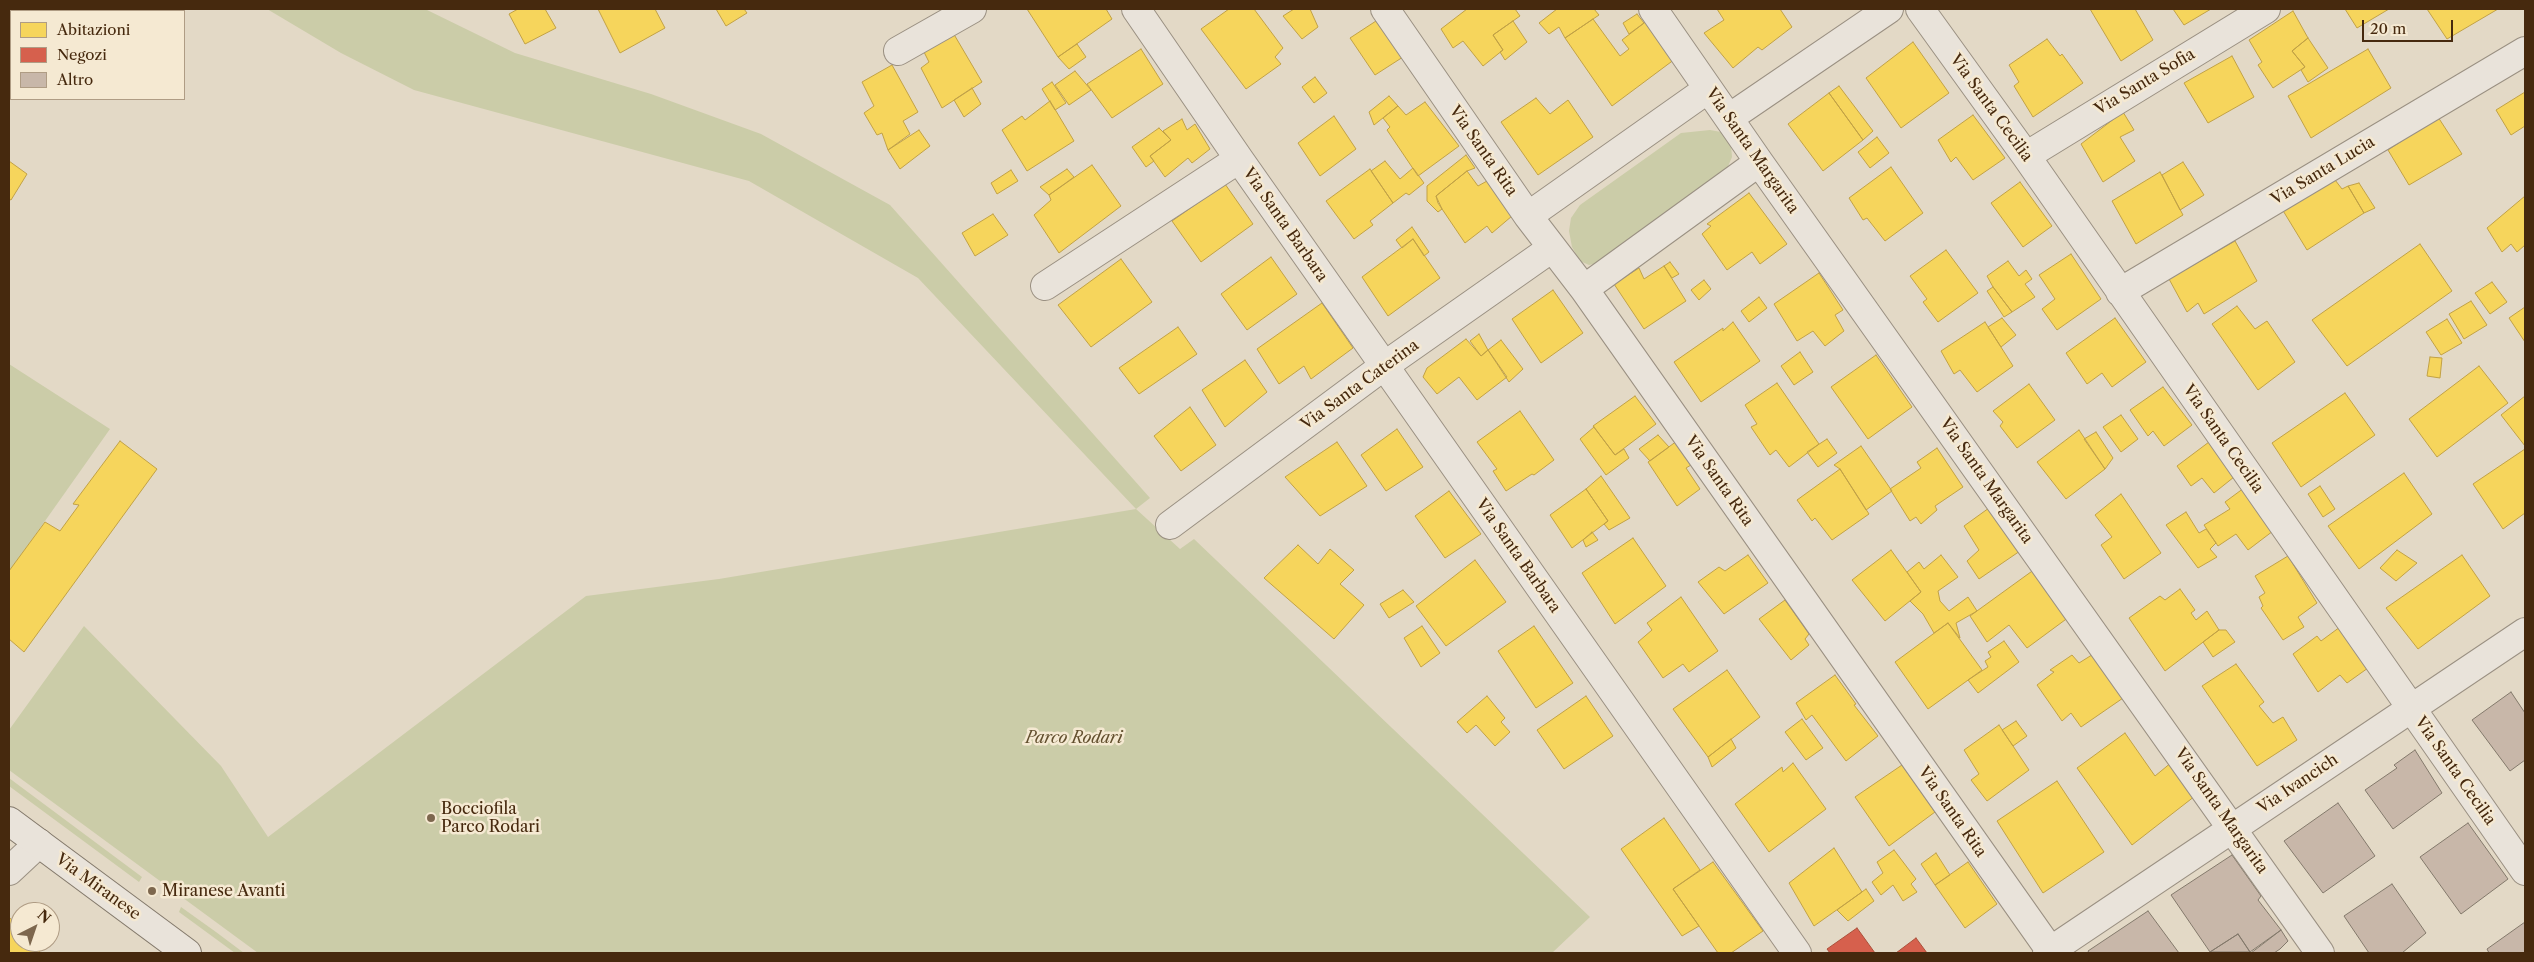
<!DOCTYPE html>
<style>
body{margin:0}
#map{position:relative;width:2534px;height:962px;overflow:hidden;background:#e3d9c6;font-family:"Libre Caslon Text",serif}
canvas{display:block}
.frame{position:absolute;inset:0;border:10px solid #46290e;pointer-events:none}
.legend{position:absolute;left:10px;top:10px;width:175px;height:90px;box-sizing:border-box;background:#f5e9d2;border:1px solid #af9c84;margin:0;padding:6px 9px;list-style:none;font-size:15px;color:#46290e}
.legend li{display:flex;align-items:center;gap:10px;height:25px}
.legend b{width:25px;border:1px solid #af9c84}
.north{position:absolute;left:10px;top:902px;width:50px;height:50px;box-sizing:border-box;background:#f5e9d2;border:1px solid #af9c84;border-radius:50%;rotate:41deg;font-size:14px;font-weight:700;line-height:20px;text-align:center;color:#46290e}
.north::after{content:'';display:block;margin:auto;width:18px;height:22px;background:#7d674e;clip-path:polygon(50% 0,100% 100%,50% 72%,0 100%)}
.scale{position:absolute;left:2362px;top:20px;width:91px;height:22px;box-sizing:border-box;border:2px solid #46290e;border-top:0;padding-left:6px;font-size:15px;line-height:18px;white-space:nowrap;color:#46290e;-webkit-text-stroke:4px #f5e9d2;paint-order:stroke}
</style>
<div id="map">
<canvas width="2534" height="962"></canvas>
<div class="frame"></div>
<ul class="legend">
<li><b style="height:14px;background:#f6d55c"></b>Abitazioni</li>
<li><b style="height:14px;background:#d6604d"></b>Negozi</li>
<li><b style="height:14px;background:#c8b7a9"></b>Altro</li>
</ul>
<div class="north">N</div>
<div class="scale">20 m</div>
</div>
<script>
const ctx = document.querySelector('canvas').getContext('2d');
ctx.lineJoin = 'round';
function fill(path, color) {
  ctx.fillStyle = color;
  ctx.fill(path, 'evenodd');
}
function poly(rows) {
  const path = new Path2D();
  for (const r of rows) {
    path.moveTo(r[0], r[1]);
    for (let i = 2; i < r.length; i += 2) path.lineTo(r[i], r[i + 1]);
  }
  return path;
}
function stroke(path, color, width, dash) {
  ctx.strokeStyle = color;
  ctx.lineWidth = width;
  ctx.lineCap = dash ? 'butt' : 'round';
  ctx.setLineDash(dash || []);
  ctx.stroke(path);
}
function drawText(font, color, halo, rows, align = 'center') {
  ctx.font = font + ' "Libre Caslon Text",serif';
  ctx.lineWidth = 5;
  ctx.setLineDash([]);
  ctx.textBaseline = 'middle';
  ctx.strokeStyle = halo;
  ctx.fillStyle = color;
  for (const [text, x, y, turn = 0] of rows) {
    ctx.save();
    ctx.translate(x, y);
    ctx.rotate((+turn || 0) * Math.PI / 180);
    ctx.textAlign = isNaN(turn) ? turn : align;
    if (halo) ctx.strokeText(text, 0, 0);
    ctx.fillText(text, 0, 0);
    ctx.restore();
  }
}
const green = poly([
 [267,9,425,9,515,53,651,94,761,134,890,205,1150,498,1136,509,1180,549,1194,539,1590,917,1552,953,258,953,9,770,9,730,84,626,221,766,268,837,586,596,719,579,1136,509,918,278,749,181,414,90,341,53],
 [1710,130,1721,132,1731,145,1732,157,1726,171,1598,263,1589,265,1580,261,1572,247,1569,231,1571,218,1580,205,1681,133],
 [9,364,110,429,9,572],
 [9,778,142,877,139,882,9,786],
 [181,907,216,932,244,953,235,953,179,912]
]);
const homes = poly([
 [518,9,545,9,556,28,525,44,509,14,518,9],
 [598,9,655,9,665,28,620,53,598,9],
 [716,9,744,9,747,13,726,26,716,9],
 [1027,9,1106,9,1112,19,1058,57,1027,9],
 [1229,9,1254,9,1283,48,1275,57,1281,64,1246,89,1201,29,1229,9],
 [1294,9,1310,9,1318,27,1302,39,1283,16,1294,9],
 [1467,9,1515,9,1520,16,1493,35,1503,50,1483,66,1463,41,1453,48,1441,29,1467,9],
 [1557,9,1594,9,1599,15,1565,38,1559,27,1549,34,1539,23,1557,9],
 [1717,9,1780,9,1792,27,1762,50,1758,47,1733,68,1704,33,1724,20,1717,9],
 [2090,9,2135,9,2153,40,2121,61,2090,9],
 [2173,9,2211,9,2184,25,2173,9],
 [2345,9,2389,9,2357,28,2345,9],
 [2427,9,2498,9,2447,39,2427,9],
 [2293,11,2308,38,2292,51,2305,67,2273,88,2258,65,2262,62,2249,40,2293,11],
 [1637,14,1644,23,1629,34,1623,23,1637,14],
 [1593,19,1620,56,1629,49,1622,40,1648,20,1675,59,1612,106,1565,38,1593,19],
 [1376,21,1403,57,1375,75,1350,38,1376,21],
 [1513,21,1527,42,1505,60,1500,52,1503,50,1493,35,1513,21],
 [952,31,982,82,942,108,921,68,929,62,922,48,952,31],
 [2308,38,2328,68,2308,82,2301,70,2305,67,2292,51,2308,38],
 [2047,39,2060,56,2062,54,2083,83,2033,117,2014,86,2019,82,2009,65,2047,39],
 [1913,42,1949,93,1901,128,1866,78,1913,42],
 [1077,44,1086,57,1069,69,1058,57,1077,44],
 [1141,49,1163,84,1112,118,1087,84,1141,49],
 [2368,49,2391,88,2311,138,2288,96,2368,49],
 [2232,56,2254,97,2208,123,2184,83,2232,56],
 [892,65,918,112,903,121,910,134,888,150,882,133,877,135,864,113,874,106,862,82,892,65],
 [1075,71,1091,90,1069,105,1055,85,1075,71],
 [1315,77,1327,93,1314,103,1302,87,1315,77],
 [1052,82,1066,103,1055,110,1042,89,1052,82],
 [1839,86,1873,131,1863,140,1829,93,1839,86],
 [972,88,981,104,964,117,954,100,972,88],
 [2525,92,2525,126,2511,135,2496,110,2525,92],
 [1829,93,1863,140,1823,171,1788,124,1829,93],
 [1389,96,1398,106,1374,125,1369,112,1389,96],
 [1536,98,1550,114,1568,100,1593,137,1538,175,1501,122,1536,98],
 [1050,101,1074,141,1027,171,1002,130,1022,116,1025,120,1050,101],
 [1425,102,1459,146,1418,176,1387,130,1390,127,1383,118,1398,106,1406,115,1425,102],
 [2123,112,2134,130,2120,137,2135,161,2103,182,2081,144,2123,112],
 [1973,115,2005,158,1973,180,1956,157,1951,162,1938,140,1973,115],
 [1334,116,1356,149,1320,176,1298,143,1334,116],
 [2438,117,2462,154,2409,185,2388,150,2438,117],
 [1182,119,1187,130,1195,124,1210,149,1192,163,1188,158,1165,177,1150,156,1171,140,1163,131,1182,119],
 [1159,128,1171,140,1150,156,1154,161,1146,167,1132,147,1159,128],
 [919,130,930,146,900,169,888,150,919,130],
 [1877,137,1889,153,1870,168,1858,152,1877,137],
 [1466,155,1475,168,1467,171,1436,196,1442,209,1438,212,1427,201,1427,186,1466,155],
 [9,161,27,174,11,200,9,199,9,161],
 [1385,161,1400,179,1413,168,1424,183,1409,195,1406,193,1393,203,1371,171,1385,161],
 [2183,162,2204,195,2180,210,2162,175,2183,162],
 [1092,165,1121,206,1059,253,1034,215,1051,200,1049,195,1092,165],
 [1891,167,1923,213,1885,241,1867,218,1863,220,1849,198,1891,167],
 [1067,169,1074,177,1049,195,1040,187,1067,169],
 [1370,169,1393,203,1370,221,1373,225,1354,239,1326,201,1370,169],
 [1011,170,1018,181,997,194,991,183,1011,170],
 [1467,171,1478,186,1487,181,1512,216,1492,233,1487,226,1465,243,1438,203,1436,196,1467,171],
 [2160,172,2183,215,2136,244,2112,201,2160,172],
 [2332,176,2342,189,2348,186,2364,213,2307,250,2282,209,2332,176],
 [2020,182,2052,226,2023,247,1991,203,2020,182],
 [2359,183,2375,208,2364,213,2348,186,2359,183],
 [1225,184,1253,224,1201,262,1172,221,1225,184],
 [1749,193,1787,244,1760,264,1752,252,1727,270,1702,234,1711,226,1707,224,1749,193],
 [2525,196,2525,245,2517,252,2511,244,2502,252,2487,228,2525,196],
 [993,214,1008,235,975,256,962,233,993,214],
 [1412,227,1429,252,1424,256,1413,239,1402,248,1396,240,1412,227],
 [1413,239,1440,278,1388,316,1362,277,1413,239],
 [2235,241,2257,281,2204,314,2198,303,2187,312,2169,279,2235,241],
 [2420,244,2452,291,2347,366,2312,320,2420,244],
 [1946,250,1978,293,1938,322,1923,302,1927,299,1910,276,1946,250],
 [2071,254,2101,299,2057,330,2042,309,2055,299,2039,275,2071,254],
 [1271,257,1297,294,1247,330,1221,294,1271,257],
 [1121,259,1152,302,1091,347,1058,305,1121,259],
 [2008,261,2019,276,2026,270,2032,279,2025,284,2035,297,2012,312,1993,287,1987,276,2008,261],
 [1670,262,1679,274,1672,278,1664,266,1670,262],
 [1664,266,1686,301,1644,329,1614,284,1639,268,1644,279,1664,266],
 [1819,273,1843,310,1835,315,1844,331,1825,346,1813,331,1797,341,1774,304,1819,273],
 [1704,280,1711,289,1699,300,1691,290,1704,280],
 [2492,282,2507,302,2490,314,2475,293,2492,282],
 [1993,287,2012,312,2004,317,1987,291,1993,287],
 [1553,290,1583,333,1541,363,1512,319,1553,290],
 [1759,297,1767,308,1749,322,1741,311,1759,297],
 [2471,301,2487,325,2464,339,2449,314,2471,301],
 [1322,303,1353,348,1311,379,1304,366,1279,384,1257,349,1322,303],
 [2237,306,2255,329,2267,321,2295,362,2258,390,2212,324,2237,306],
 [2525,307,2525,342,2509,318,2525,307],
 [2002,318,2016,335,2001,347,1988,327,2002,318],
 [2115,318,2146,362,2112,387,2102,373,2087,384,2066,353,2115,318],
 [2447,319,2462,343,2441,355,2426,332,2447,319],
 [1733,322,1760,361,1701,402,1674,362,1723,328,1723,331,1733,322],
 [1985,322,2013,366,1977,392,1960,370,1954,374,1941,351,1985,322],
 [1178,327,1197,354,1139,394,1119,368,1178,327],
 [1479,334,1488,350,1481,356,1470,341,1479,334],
 [1466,339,1481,356,1488,350,1507,377,1477,400,1459,377,1437,394,1423,377,1427,368,1466,339],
 [1501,340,1523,369,1509,382,1488,350,1501,340],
 [1800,352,1813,372,1794,385,1781,366,1800,352],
 [1876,355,1912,407,1868,439,1831,387,1876,355],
 [2430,357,2442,358,2440,378,2427,376,2430,357],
 [1245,360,1267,392,1225,427,1202,390,1245,360],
 [2479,366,2508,403,2437,457,2409,419,2479,366],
 [1777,383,1819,444,1789,467,1776,450,1770,455,1751,427,1757,424,1745,405,1777,383],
 [2029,384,2055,420,2017,448,2000,426,2003,422,1993,411,2029,384],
 [2163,387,2192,425,2164,446,2153,431,2148,436,2130,410,2163,387],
 [2345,393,2375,435,2301,487,2272,443,2345,393],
 [1635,396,1656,424,1615,455,1593,426,1635,396],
 [2525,396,2525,446,2501,415,2525,396],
 [1190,407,1216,445,1181,471,1154,436,1190,407],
 [1520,411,1554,460,1534,475,1532,474,1506,491,1493,471,1497,469,1477,442,1520,411],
 [2121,415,2138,439,2121,452,2103,427,2121,415],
 [1594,427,1615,455,1624,449,1629,458,1606,475,1580,439,1594,427],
 [1397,429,1423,467,1386,491,1361,455,1397,429],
 [2079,430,2105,469,2066,499,2037,462,2079,430],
 [2096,432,2113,458,2105,469,2084,439,2096,432],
 [1658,435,1669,447,1650,461,1639,449,1658,435],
 [1827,439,1837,453,1818,467,1807,452,1827,439],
 [120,441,157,469,24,652,9,639,9,571,45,522,60,531,79,505,73,504,120,441],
 [1677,441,1691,465,1686,468,1700,489,1677,506,1648,462,1677,441],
 [1337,442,1367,486,1320,516,1285,477,1337,442],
 [2209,442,2234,477,2214,493,2202,478,2191,486,2177,466,2209,442],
 [1861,446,1892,491,1866,510,1840,469,1834,465,1861,446],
 [1937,448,1963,487,1935,506,1937,510,1921,524,1916,517,1910,521,1890,489,1921,468,1917,462,1937,448],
 [2525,449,2525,513,2503,529,2473,484,2525,449],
 [1840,469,1869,514,1832,540,1815,518,1812,521,1797,500,1840,469],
 [2404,473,2432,514,2359,569,2328,526,2404,473],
 [1601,476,1630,518,1609,530,1604,524,1608,521,1586,489,1601,476],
 [2320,486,2335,509,2323,517,2308,494,2320,486],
 [2244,488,2273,531,2248,550,2236,534,2218,546,2204,525,2230,509,2225,502,2244,488],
 [1586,489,1608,521,1572,548,1550,515,1586,489],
 [1449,491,1481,534,1445,558,1415,516,1449,491],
 [2121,494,2161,553,2124,579,2101,545,2112,537,2095,515,2121,494],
 [1989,508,2020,551,1979,579,1967,561,1979,550,1964,526,1989,508],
 [2186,512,2199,533,2206,529,2216,543,2210,549,2217,557,2198,568,2166,525,2186,512],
 [1592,532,1598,540,1586,547,1583,540,1592,532],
 [1633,538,1666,586,1615,624,1582,573,1633,538],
 [1298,545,1318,564,1330,549,1354,570,1340,584,1364,605,1334,639,1264,578,1298,545],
 [1891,550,1921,592,1885,621,1852,580,1891,550],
 [2397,550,2417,563,2396,581,2380,568,2397,550],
 [1748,555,1768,583,1724,614,1698,582,1719,567,1725,571,1748,555],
 [1941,555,1958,577,1938,591,1940,601,1949,611,1968,597,1977,611,1956,623,1960,638,1948,623,1934,633,1923,614,1910,601,1921,592,1907,572,1919,562,1924,569,1941,555],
 [2462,555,2490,596,2418,649,2386,608,2462,555],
 [2288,556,2317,603,2298,617,2304,627,2283,640,2261,608,2263,606,2259,597,2265,593,2255,576,2288,556],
 [1475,560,1506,602,1446,646,1416,606,1475,560],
 [2035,569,2069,617,2027,648,2009,625,1987,642,1970,616,2035,569],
 [2180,589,2195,610,2191,613,2196,620,2207,611,2219,630,2165,671,2129,618,2160,596,2165,600,2180,589],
 [1403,590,1414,602,1389,618,1380,604,1403,590],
 [1681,597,1718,651,1689,672,1683,664,1663,678,1638,642,1652,630,1647,623,1681,597],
 [1785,600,1809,634,1805,639,1809,645,1791,660,1759,619,1785,600],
 [1948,623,1982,670,1928,709,1895,662,1948,623],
 [1422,626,1440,653,1421,667,1404,638,1422,626],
 [1534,626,1573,683,1536,708,1498,651,1534,626],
 [2340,627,2368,668,2347,683,2340,675,2318,692,2293,654,2317,636,2321,641,2340,627],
 [2219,630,2226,630,2235,642,2213,657,2203,642,2219,630],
 [2004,641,2019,662,1978,693,1968,680,1988,667,1985,661,1991,657,1988,652,2004,641],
 [2095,653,2126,696,2081,727,2071,713,2062,721,2037,685,2054,672,2050,670,2072,655,2079,663,2095,653],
 [2236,664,2264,702,2259,706,2273,723,2283,717,2297,740,2257,766,2202,686,2236,664],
 [1727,670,1760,717,1708,757,1673,709,1727,670],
 [1835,675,1856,704,1854,705,1878,736,1846,761,1812,715,1806,720,1796,703,1835,675],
 [1487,696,1505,718,1501,722,1510,732,1495,746,1476,725,1467,733,1457,722,1487,696],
 [1586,696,1613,736,1564,769,1537,730,1586,696],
 [1802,719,1823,748,1806,760,1785,732,1802,719],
 [2016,721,2027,736,2013,746,2002,730,2016,721],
 [1999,725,2029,770,1987,801,1971,780,1979,774,1964,750,1999,725],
 [2125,733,2155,776,2172,762,2195,796,2132,845,2077,768,2125,733],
 [1731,739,1736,748,1712,767,1708,757,1731,739],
 [1793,763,1826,809,1769,852,1735,804,1782,767,1783,772,1793,763],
 [1902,765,1935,812,1889,846,1855,797,1902,765],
 [2057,781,2104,852,2043,893,1997,821,2057,781],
 [1664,818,1700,870,1673,889,1699,926,1682,936,1621,849,1664,818],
 [1834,848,1862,892,1814,926,1789,883,1834,848],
 [1894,850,1916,879,1911,884,1917,892,1903,901,1893,885,1881,895,1872,882,1883,873,1877,862,1894,850],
 [1936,853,1950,875,1935,885,1921,864,1936,853],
 [1713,862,1763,931,1731,953,1718,953,1673,889,1713,862],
 [1968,862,1997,904,1965,928,1935,885,1968,862],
 [1866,889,1874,901,1848,921,1837,910,1866,889],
 [9,917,20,929,20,942,31,942,41,953,9,953,9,917]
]);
const shops = poly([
 [1857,928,1875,953,1830,953,1827,949,1857,928],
 [1916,938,1927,953,1896,953,1916,938]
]);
const building = poly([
 [2511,692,2525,713,2525,760,2510,771,2472,720,2511,692],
 [2415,750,2442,793,2393,829,2365,790,2397,768,2394,765,2415,750],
 [2338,803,2375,856,2323,893,2284,841,2338,803],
 [2468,823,2508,879,2461,914,2420,857,2468,823],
 [2232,855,2261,896,2258,900,2281,930,2250,952,2238,934,2210,952,2171,895,2232,855],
 [2392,884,2426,933,2402,953,2369,953,2344,916,2392,884],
 [2148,911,2179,953,2089,953,2088,951,2148,911],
 [2525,922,2525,953,2489,953,2487,949,2525,922],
 [2281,930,2288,941,2280,949,2274,953,2251,953,2281,930],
 [2238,934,2250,952,2210,952,2238,934]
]);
const street = poly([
 [1136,9,1239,159,1797,953],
 [1385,9,1528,216,1584,289,2052,953],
 [1653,9,1759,162,2320,953],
 [1920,9,2026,156,2525,871],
 [898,51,972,9],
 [1729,118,1889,9],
 [2026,156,2266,9],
 [1528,216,1708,89],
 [1045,286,1239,159],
 [1584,289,1759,162],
 [2120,292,2525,51],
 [1170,525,1384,366,1552,248],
 [9,871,39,843],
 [2047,953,2525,632]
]);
const secondary = poly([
 [9,821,187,953]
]);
const markers = [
 [431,818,5,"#7d674e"],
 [152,891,5,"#7d674e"]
];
const streetNames = [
 ["Via Santa Sofia",2145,82,-31],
 ["Via Santa Cecilia",1991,108,54],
 ["Via Santa Rita",1483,151,55],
 ["Via Santa Margarita",1752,151,55],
 ["Via Santa Lucia",2323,171,-31],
 ["Via Santa Barbara",1285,225,55],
 ["Via Santa Caterina",1360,385,-36],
 ["Via Santa Cecilia",2223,439,55],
 ["Via Santa Rita",1719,481,55],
 ["Via Santa Margarita",1986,481,55],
 ["Via Santa Barbara",1518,556,55],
 ["Via Santa Cecilia",2455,771,55],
 ["Via Ivancich",2298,784,-34],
 ["Via Santa Margarita",2221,811,55],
 ["Via Santa Rita",1952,812,55],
 ["Via Miranese",98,887,36]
];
const parkNames = [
 ["Parco Rodari",1074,738]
];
const poiNames = [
 ["Bocciofila",441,809],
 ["Parco Rodari",441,827],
 ["Miranese Avanti",162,891]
];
fill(green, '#cbcca8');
fill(homes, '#f6d55c');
stroke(homes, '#c1a145', 1);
fill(shops, '#d6604d');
stroke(shops, '#ab503a', 1);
fill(building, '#c8b7a9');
stroke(building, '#83796b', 1);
stroke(street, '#9a9082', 30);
stroke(secondary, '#83796b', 30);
stroke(street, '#e9e3da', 28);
stroke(secondary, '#e9e3da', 28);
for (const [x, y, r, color] of markers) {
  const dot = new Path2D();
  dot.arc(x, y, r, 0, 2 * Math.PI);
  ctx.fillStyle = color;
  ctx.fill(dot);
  stroke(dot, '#f5e9d2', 2);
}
drawText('16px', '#46290e', '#f5e9d2', streetNames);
drawText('italic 16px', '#624f2e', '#f5e9d2', parkNames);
drawText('16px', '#46290e', '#f5e9d2', poiNames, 'left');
</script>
